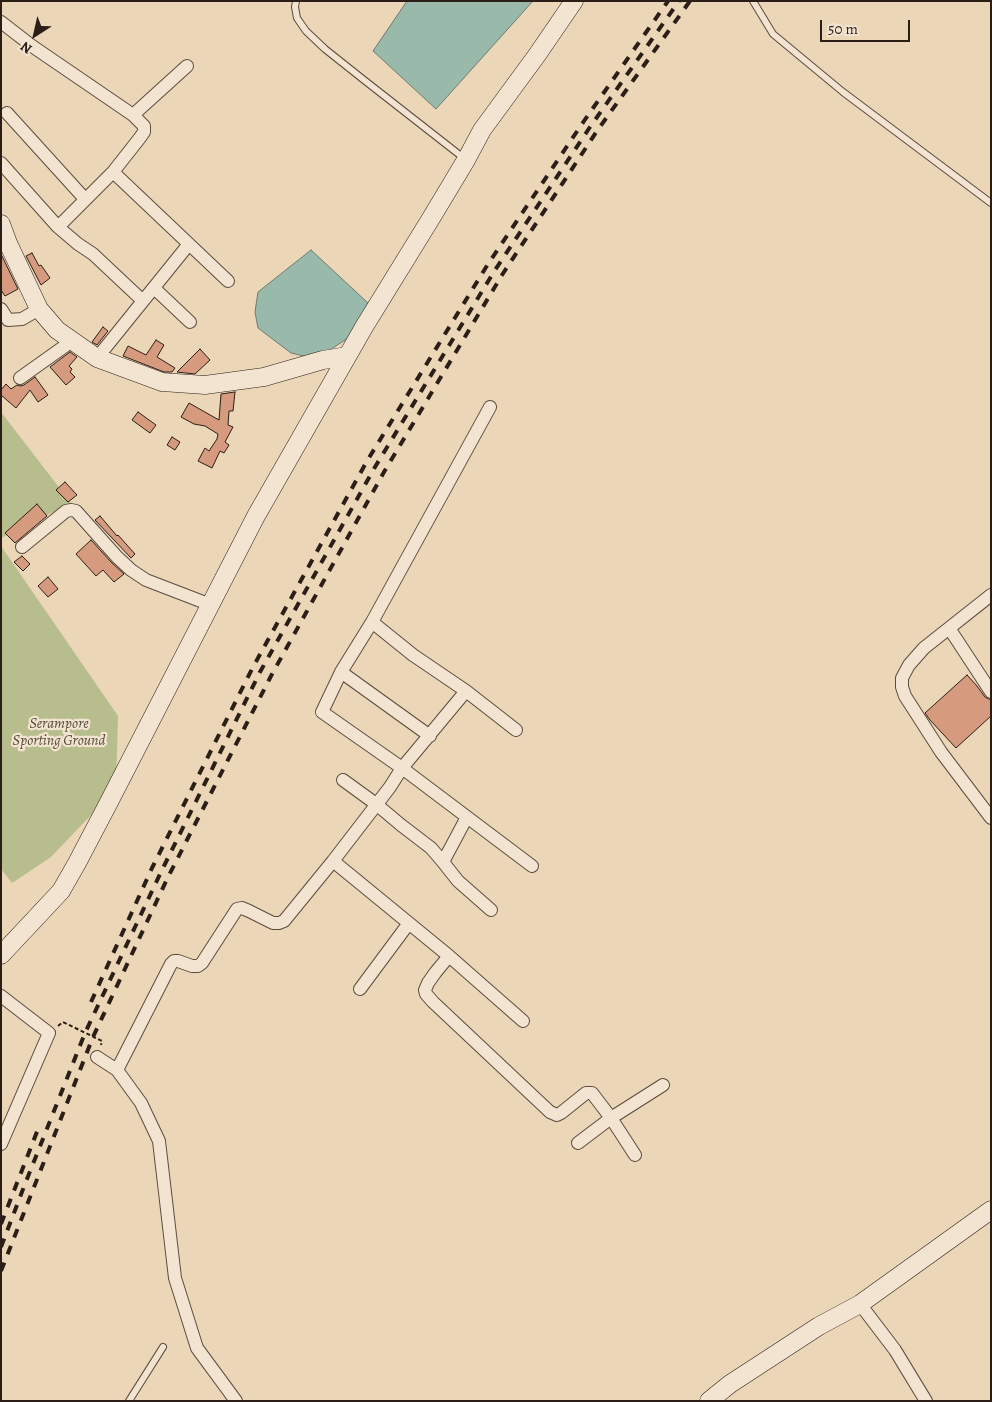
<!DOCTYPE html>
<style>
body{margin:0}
#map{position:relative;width:992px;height:1402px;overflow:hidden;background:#ebd6b7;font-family:Alegreya,serif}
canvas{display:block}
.frame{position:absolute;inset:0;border:2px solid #2b1e16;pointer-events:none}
.north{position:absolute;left:10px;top:10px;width:50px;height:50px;-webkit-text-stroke:4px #f2e4d0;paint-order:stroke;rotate:215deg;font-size:14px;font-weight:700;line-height:20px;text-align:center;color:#2b1e16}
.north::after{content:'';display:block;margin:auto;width:18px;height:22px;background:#2b1e16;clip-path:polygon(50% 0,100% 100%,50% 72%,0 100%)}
.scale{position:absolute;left:820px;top:20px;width:90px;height:22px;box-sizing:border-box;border:2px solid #2b1e16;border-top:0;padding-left:6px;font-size:15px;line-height:18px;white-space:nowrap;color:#2b1e16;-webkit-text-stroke:4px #f2e4d0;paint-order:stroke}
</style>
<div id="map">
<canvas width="992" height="1402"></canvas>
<div class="frame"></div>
<div class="north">N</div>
<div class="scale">50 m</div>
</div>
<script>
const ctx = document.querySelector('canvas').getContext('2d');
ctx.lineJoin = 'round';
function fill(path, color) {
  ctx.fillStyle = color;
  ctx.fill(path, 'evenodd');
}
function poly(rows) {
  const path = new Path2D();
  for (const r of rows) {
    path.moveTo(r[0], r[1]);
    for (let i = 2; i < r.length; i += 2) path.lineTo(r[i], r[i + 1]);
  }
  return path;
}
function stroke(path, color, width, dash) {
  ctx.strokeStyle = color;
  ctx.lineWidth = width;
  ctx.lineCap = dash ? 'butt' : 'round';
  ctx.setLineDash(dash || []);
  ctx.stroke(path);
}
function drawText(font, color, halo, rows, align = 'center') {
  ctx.font = font + ' Alegreya,serif';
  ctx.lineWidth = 4.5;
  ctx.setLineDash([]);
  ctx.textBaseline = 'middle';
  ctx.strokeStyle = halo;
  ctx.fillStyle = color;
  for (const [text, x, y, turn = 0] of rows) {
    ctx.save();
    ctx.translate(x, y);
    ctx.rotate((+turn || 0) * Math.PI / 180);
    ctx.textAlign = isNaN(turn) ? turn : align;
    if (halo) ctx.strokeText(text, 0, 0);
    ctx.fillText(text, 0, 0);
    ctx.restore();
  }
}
const green = poly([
 [1,412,71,503,1,538],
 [1,546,118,716,116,789,51,857,12,883,1,869]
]);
const water = poly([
 [407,1,533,1,436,109,373,51,407,1],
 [311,250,368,303,369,314,359,331,325,353,308,357,291,353,258,328,255,312,258,292,311,250]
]);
const building = poly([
 [32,253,39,266,41,265,50,278,41,285,26,256,32,253],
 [1,254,18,289,5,296,1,290,1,254],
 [103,327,108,331,97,345,92,342,103,327],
 [156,340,164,345,157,357,175,368,172,372,164,372,123,356,128,346,146,355,156,340],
 [200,349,210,360,195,374,177,372,200,349],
 [70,352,77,357,69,366,72,369,70,372,75,377,66,385,50,367,70,352],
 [35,377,48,395,38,402,30,390,16,408,1,395,1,390,6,384,11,389,17,385,20,386,24,385,35,377],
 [235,392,233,411,229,411,228,425,233,427,225,442,229,445,224,453,220,451,212,468,198,461,205,448,209,451,217,439,218,434,205,426,194,424,181,417,189,403,219,420,221,394,235,392],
 [138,412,156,425,150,433,132,420,138,412],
 [172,437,180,442,175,450,167,445,172,437],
 [65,482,77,495,68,502,56,490,65,482],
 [37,504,47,516,15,543,5,533,37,504],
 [100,516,117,536,118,535,135,554,131,558,95,520,100,516],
 [91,540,111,562,124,574,114,582,103,570,96,576,76,554,91,540],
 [22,556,30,564,23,571,14,562,22,556],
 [48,577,58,589,48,597,38,586,48,577],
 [967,675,977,686,985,697,991,700,991,716,956,748,930,720,925,713,967,675]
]);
const path = poly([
 [58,1026,63,1022,102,1041,101,1045]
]);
const lane = poly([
 [296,1,295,7,297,18,306,31,325,49,364,80,465,159],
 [753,1,773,34,843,92,991,203],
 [129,1401,163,1347]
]);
const street = poly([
 [1,22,32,46,133,115,144,126,144,132,139,139,113,172,58,227],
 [7,113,85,199],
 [133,115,187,66],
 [1,163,58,227,78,244,93,254,143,301],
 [113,172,228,281],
 [154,288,190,322],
 [1,309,8,320,22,319,39,309],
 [97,358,189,244],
 [20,378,72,341],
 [490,407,372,622,341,672,322,712,402,768,532,866],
 [22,547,66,511,71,510,76,511,117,557,131,570,146,580,211,605],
 [991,595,924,648,909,665,902,678,902,687,905,696,941,752,991,818],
 [949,628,991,692],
 [341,672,430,736],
 [466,691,516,730],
 [343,780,376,804,401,825,431,848,443,862,467,817],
 [333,861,449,956,523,1021],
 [443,862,458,881,491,910],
 [449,956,435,973,428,983,425,990,426,994,433,1002,550,1112,557,1115,561,1113,586,1093,592,1093,611,1118,635,1155],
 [360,989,409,923],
 [1,996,49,1033,1,1144],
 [97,1057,117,1070,141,1103,159,1141,175,1278,197,1348,236,1401],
 [117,1070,171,964,174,961,178,961,192,966,198,966,202,963,237,909,242,908,249,911,273,923,279,923,284,921,333,861,390,787,402,768,466,691,413,655,372,622],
 [578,1143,611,1118,663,1085],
 [860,1304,895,1350,926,1401]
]);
const secondary = poly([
 [1,224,8,243,39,309,57,330,97,358,162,382,205,385,264,377,323,360,347,356],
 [1,955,61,891,77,863,109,802,256,516,364,327,433,215,466,160,482,130,537,55,574,1],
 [709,1401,730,1384,819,1326,860,1304,991,1210]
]);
const rail = poly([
 [91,1002,152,868,253,667,367,461,488,264,584,121,668,1],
 [1,1224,40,1124],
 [1,1247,25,1184,85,1033,161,872,260,672,375,467,495,270,590,127,679,1],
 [1,1271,93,1037,168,877,271,676,384,472,502,275,597,131,690,1]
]);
const parkNames = [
 ["Serampore",59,724],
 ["Sporting Ground",59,741]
];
fill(green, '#b8bd8e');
fill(water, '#99b9aa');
stroke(water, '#6d7b6f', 1);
fill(building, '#d69b7e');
stroke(building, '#2b1e16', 1);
stroke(lane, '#5b4c3e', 8);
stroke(street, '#5b4c3e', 14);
stroke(secondary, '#2b1e16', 19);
stroke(path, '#2b1e16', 2, [4, 2.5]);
stroke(lane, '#f2e4d0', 6);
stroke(street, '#f2e4d0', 12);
stroke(secondary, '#f2e4d0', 18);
stroke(rail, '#2b1e16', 4, [9, 9]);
drawText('italic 15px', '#554e3a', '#f2e4d0', parkNames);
</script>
